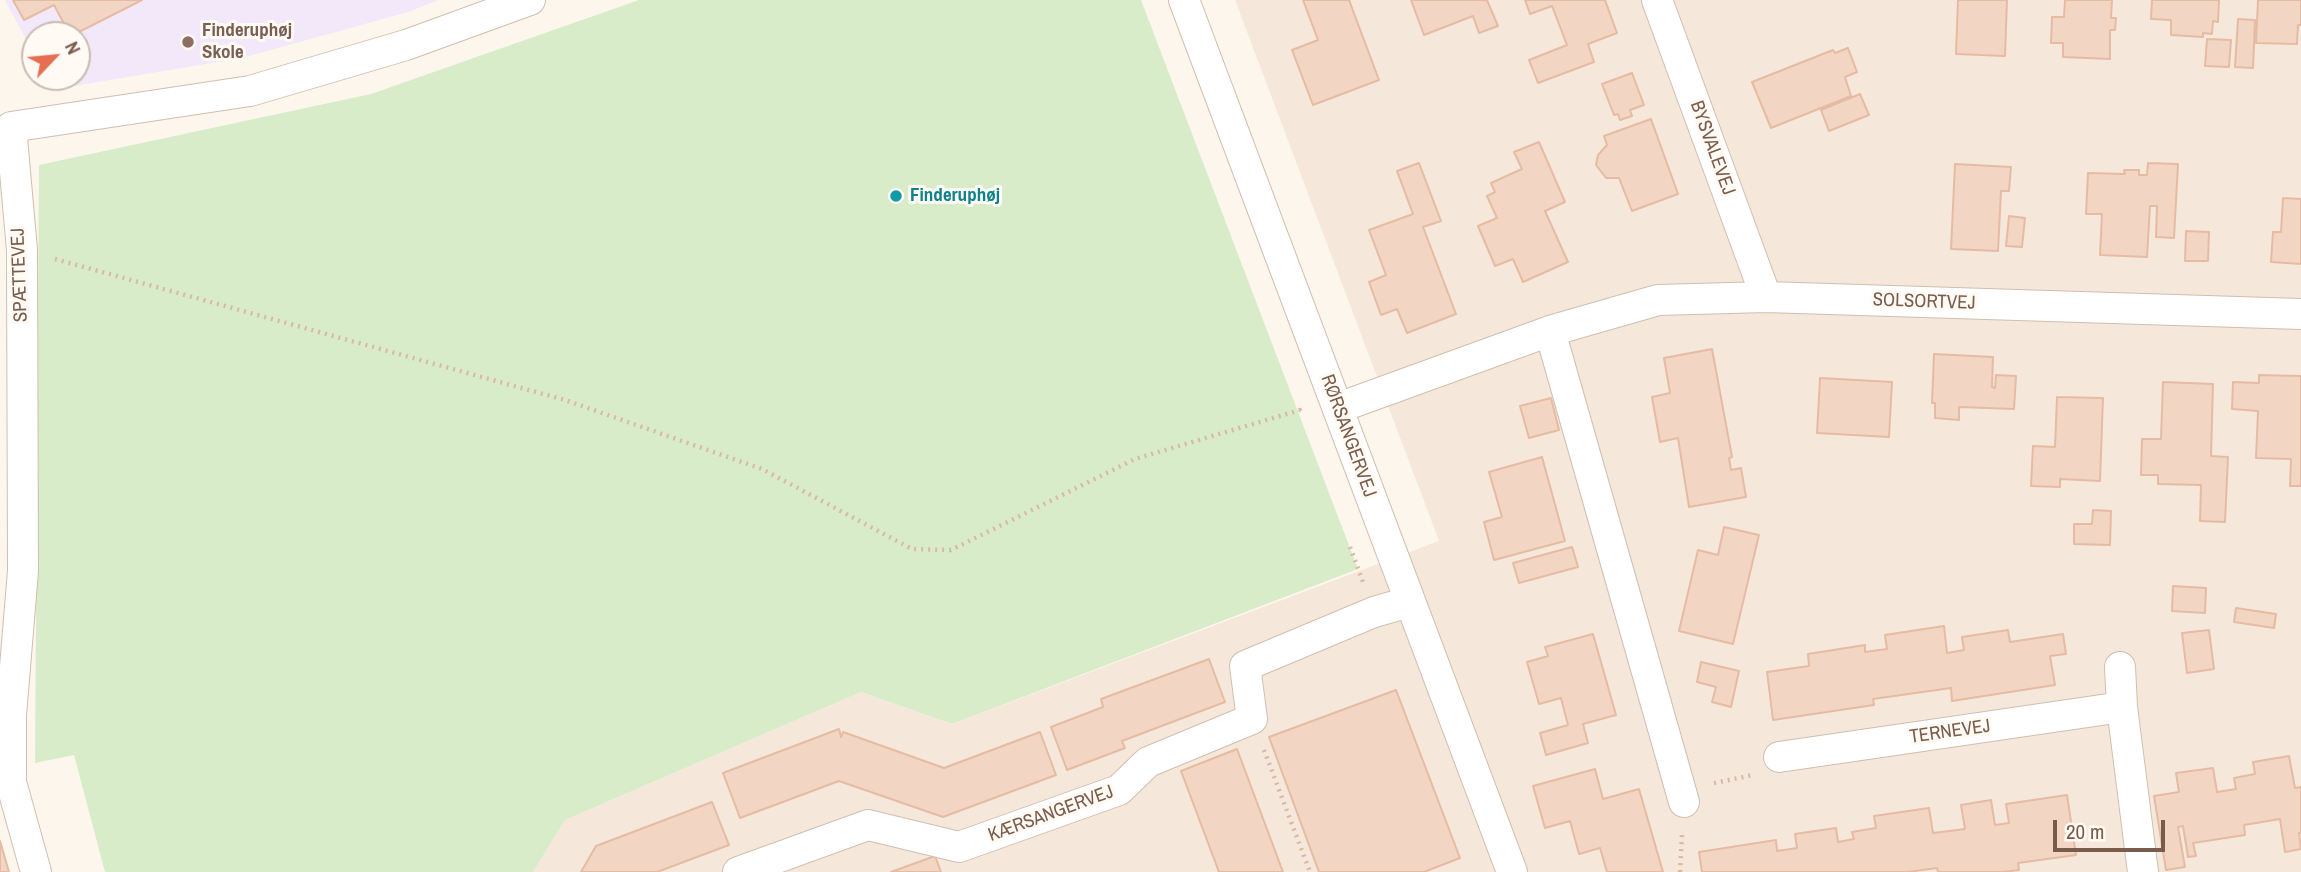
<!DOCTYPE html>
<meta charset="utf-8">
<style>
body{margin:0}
#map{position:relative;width:2301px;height:872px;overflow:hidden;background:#fdf6ec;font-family:"Archivo Narrow",sans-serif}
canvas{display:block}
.north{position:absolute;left:21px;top:21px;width:70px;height:70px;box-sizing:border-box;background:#fffaf3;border:2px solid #cabbb1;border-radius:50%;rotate:64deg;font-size:19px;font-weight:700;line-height:28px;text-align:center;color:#7a5c4d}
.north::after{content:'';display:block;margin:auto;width:24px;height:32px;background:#e76f51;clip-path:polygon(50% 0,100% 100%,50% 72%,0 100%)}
.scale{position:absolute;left:2053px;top:820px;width:112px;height:32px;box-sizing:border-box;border:4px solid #7a5c4d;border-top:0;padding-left:9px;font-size:21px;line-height:24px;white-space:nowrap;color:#7a5c4d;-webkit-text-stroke:5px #fffaf3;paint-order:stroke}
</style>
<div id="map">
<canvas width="2301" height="872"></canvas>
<div class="north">N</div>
<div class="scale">20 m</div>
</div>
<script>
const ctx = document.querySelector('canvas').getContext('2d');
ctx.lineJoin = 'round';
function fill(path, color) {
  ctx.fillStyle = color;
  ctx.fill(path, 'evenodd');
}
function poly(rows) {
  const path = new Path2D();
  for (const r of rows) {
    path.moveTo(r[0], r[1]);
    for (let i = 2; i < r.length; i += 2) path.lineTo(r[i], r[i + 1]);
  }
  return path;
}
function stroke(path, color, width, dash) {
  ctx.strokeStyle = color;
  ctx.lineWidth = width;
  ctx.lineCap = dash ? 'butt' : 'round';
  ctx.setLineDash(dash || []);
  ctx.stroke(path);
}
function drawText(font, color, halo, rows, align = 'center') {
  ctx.font = font + ' "Archivo Narrow",sans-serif';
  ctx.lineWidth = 6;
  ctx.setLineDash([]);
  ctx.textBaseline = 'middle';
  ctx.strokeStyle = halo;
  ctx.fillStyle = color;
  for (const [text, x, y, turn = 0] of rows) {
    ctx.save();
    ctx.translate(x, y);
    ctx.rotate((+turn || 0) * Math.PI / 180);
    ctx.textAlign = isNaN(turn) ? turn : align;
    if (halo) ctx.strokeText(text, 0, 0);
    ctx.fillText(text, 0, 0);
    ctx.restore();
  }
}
const residential = poly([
 [1235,0,2301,0,2301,872,533,872,565,820,861,692,952,724,1439,541]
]);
const education = poly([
 [5,0,439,0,408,12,242,58,56,89,48,77,77,77,77,35,35,35,35,56]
]);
const green = poly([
 [639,0,1141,0,1358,569,952,724,861,692,565,820,533,872,105,872,74,755,35,763,39,165,371,94]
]);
const building = poly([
 [13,0,142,0,73,35,70,35,54,5,24,20,13,0],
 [1303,0,1349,0,1379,80,1313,105,1292,50,1318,40,1303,0],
 [1411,0,1487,0,1498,26,1479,33,1473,16,1424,35,1411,0],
 [1525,0,1605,0,1617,33,1588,44,1594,62,1538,83,1529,60,1567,45,1552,6,1530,14,1525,0],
 [1958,0,2007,0,2005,56,1956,54,1958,0],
 [2065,0,2112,0,2111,18,2116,18,2115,30,2110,30,2110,59,2063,57,2063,43,2051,43,2052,17,2064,17,2065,0],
 [2152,0,2219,0,2218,22,2213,21,2212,34,2203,33,2203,37,2171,35,2171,20,2151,19,2152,0],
 [2258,0,2301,0,2301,25,2298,25,2297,44,2256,43,2258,0],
 [2238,19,2255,20,2253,68,2235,67,2238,19],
 [2207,39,2231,40,2229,67,2205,66,2207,39],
 [1848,48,1857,72,1845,77,1851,96,1771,128,1752,82,1833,50,1835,53,1848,48],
 [1632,73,1644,105,1630,110,1632,116,1620,120,1618,114,1614,115,1602,84,1632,73],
 [1860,94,1869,115,1829,131,1821,110,1860,94],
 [1651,119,1678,194,1632,211,1619,178,1606,178,1596,165,1598,155,1607,145,1604,136,1651,119],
 [1539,142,1565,202,1545,211,1568,262,1523,282,1513,259,1495,266,1478,226,1497,218,1487,196,1495,192,1491,183,1522,169,1514,152,1539,142],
 [1419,163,1441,221,1423,227,1456,314,1407,333,1397,309,1381,315,1369,282,1386,275,1369,230,1413,214,1397,171,1419,163],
 [2148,163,2178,164,2174,238,2156,237,2157,206,2150,206,2147,257,2100,255,2102,214,2086,214,2088,173,2125,174,2124,170,2139,170,2139,175,2147,175,2148,163],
 [1955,164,2011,167,2009,191,2001,191,1998,251,1951,249,1955,164],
 [2283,198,2301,199,2301,264,2271,262,2273,232,2281,232,2283,198],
 [2009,216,2025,218,2022,247,2006,246,2009,216],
 [2186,231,2209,232,2208,261,2185,261,2186,231],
 [1712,349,1732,457,1729,458,1731,470,1741,468,1746,497,1689,507,1678,438,1660,442,1652,397,1670,393,1664,358,1712,349],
 [1934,354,1993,357,1992,387,1995,388,1996,375,2016,376,2014,409,1959,407,1959,420,1935,418,1935,403,1932,403,1934,354],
 [2259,375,2301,376,2301,486,2290,486,2291,459,2256,458,2258,411,2232,409,2233,382,2259,383,2259,375],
 [1820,378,1892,382,1889,437,1817,433,1820,378],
 [2163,382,2213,384,2211,456,2228,457,2225,522,2200,521,2201,485,2158,484,2158,475,2141,475,2142,439,2161,439,2163,382],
 [2057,397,2103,398,2100,481,2060,479,2060,487,2031,486,2033,446,2055,447,2057,397],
 [1551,398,1559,430,1529,438,1520,406,1551,398],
 [1542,457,1565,541,1494,560,1484,522,1502,517,1489,472,1542,457],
 [2093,510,2111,511,2110,545,2074,544,2074,524,2092,524,2093,510],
 [1724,527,1759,535,1733,644,1679,631,1698,550,1718,555,1724,527],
 [1572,547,1578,567,1519,583,1513,563,1572,547],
 [2173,586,2206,588,2205,613,2172,611,2173,586],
 [2236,608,2276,614,2274,628,2234,622,2236,608],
 [1944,626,1947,653,1964,650,1962,637,2008,630,2010,642,2063,634,2066,654,2050,656,2055,685,1952,701,1951,688,1873,699,1874,705,1773,720,1767,672,1809,666,1808,654,1865,645,1865,652,1887,649,1885,635,1944,626],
 [2209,630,2214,669,2187,673,2182,633,2209,630],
 [1593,634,1616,715,1583,724,1588,743,1546,755,1540,733,1568,725,1561,698,1539,704,1527,662,1548,656,1545,647,1593,634],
 [1209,659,1225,702,1122,741,1125,748,1067,770,1051,727,1103,707,1101,699,1209,659],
 [1701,662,1739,671,1731,707,1712,702,1716,687,1697,682,1701,662],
 [1396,690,1460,858,1424,872,1319,872,1269,737,1396,690],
 [839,729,841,737,843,732,944,768,1040,732,1056,775,943,817,839,781,740,818,723,773,839,729],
 [1237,749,1283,872,1219,872,1181,771,1237,749],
 [2289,756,2295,788,2301,787,2301,833,2299,833,2301,849,2285,852,2280,819,2244,825,2245,835,2193,843,2196,856,2188,857,2183,826,2178,827,2185,867,2166,870,2154,796,2179,792,2176,773,2213,768,2217,792,2236,789,2234,778,2255,774,2253,762,2289,756],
 [1595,769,1603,799,1639,789,1663,872,1607,872,1600,848,1579,854,1570,821,1545,828,1533,786,1595,769],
 [2067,795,2076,855,2018,863,2019,870,2003,872,1938,872,1937,868,1908,872,1702,872,1699,852,1776,840,1777,851,1797,848,1795,834,1836,828,1838,842,1854,839,1852,832,1876,828,1874,816,1929,808,1933,833,1965,829,1961,805,1991,800,1995,825,2009,823,2006,804,2067,795],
 [712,802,729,845,657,872,581,872,596,846,712,802],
 [0,841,9,872,0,872,0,841],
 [935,856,941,872,891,872,935,856]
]);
const path = poly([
 [55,259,565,400,762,469,912,549,951,550,1135,459,1300,410,1301,414],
 [1350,547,1363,582],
 [1264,750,1310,872],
 [1714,783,1753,775],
 [1680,872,1682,835]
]);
const street = poly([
 [1184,0,1512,872],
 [1657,0,1766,297],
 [1550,331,1684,802],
 [1338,408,1550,331,1658,300,1766,297,2301,314],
 [2120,667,2122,707,2143,872],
 [1779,757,2122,707],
 [36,872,11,782,11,715,23,571,22,250,11,127,250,91,406,45,530,0],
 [738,872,868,825,959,847,1119,790,1148,762,1252,719,1245,666,1374,612,1409,602]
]);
const markers = [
 [188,42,7,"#8d6e63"],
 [896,196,7,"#0f9aa8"]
];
const educationNames = [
 ["Finderuphøj",202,31],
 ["Skole",202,53]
];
const streetNames = [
 ["BYSVALEVEJ",1712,148,70],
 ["SPÆTTEVEJ",20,275,-92],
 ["SOLSORTVEJ",1924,302,2],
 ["RØRSANGERVEJ",1348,436,70],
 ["TERNEVEJ",1950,732,-8],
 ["KÆRSANGERVEJ",1051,814,-20]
];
const cultureNames = [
 ["Finderuphøj",910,196]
];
fill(residential, '#f5e8da');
fill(education, '#f3e8fa');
fill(green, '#d8ecc9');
fill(building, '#f3d5c3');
stroke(building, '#e6bba3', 2);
stroke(street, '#d1beb0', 32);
stroke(path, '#d9b8a5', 4.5, [2, 5]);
stroke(street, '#fff', 30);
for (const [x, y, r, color] of markers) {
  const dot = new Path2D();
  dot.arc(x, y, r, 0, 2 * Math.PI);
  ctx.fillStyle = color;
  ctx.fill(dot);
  stroke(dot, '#fffaf3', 2.5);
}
drawText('bold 19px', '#785e54', '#fffaf3', educationNames, 'left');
drawText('19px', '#7a5c4d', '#fffaf3', streetNames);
drawText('bold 19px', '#0d838f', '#fffaf3', cultureNames, 'left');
</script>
